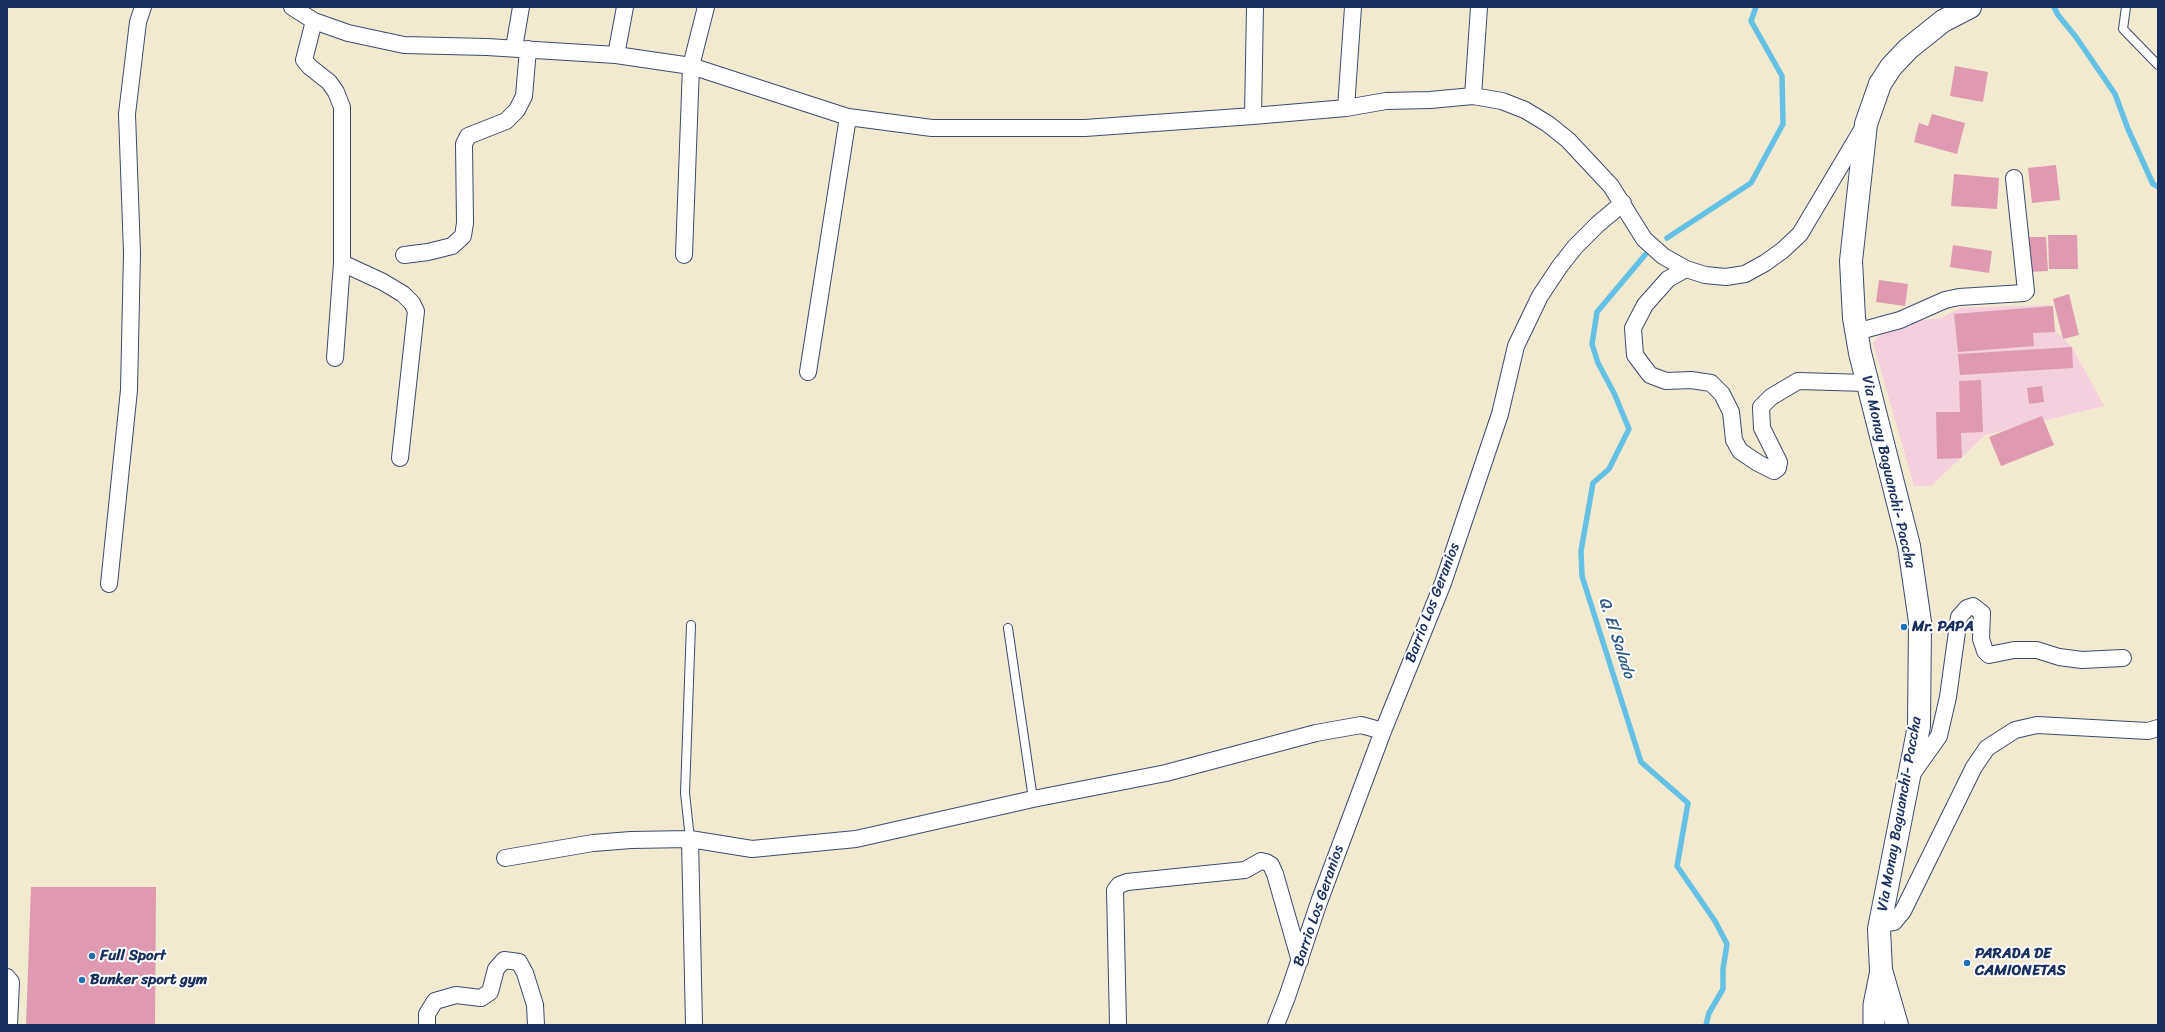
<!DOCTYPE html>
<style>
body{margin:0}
#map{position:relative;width:2165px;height:1032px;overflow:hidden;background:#f2e9d1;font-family:Sriracha,sans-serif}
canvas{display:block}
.frame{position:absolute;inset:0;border:8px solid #1b2f5e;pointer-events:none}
</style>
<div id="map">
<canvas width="2165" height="1032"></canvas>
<div class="frame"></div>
</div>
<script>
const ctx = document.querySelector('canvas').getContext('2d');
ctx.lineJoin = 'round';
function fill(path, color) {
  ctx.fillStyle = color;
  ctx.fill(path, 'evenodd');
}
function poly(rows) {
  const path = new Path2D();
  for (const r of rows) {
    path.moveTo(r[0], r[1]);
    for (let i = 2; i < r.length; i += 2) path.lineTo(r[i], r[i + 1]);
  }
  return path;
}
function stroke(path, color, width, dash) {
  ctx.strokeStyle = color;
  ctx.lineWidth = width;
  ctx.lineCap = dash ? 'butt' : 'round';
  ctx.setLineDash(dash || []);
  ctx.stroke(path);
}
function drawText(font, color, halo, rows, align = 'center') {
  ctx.font = font + ' Sriracha,sans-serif';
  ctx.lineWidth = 4;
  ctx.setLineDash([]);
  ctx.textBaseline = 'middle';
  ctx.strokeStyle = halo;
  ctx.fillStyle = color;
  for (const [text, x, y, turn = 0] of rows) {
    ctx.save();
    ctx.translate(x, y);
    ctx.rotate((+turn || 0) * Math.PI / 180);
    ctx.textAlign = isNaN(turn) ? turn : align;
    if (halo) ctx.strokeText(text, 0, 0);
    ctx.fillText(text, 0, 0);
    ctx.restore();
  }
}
const built = poly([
 [2050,305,2056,332,2072,347,2104,406,1985,435,1931,486,1914,486,1873,343,1890,324,1942,318,1959,308]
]);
const stream = poly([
 [2054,7,2058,15,2076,37,2115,94,2128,129,2153,184,2158,187],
 [1667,238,1751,183,1783,124,1782,76,1751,21,1756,7],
 [1645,255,1597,312,1592,344,1598,363,1614,393,1629,429,1609,469,1593,483,1581,551,1582,576,1641,762,1688,803,1677,866,1715,921,1727,944,1723,969,1723,989,1709,1013,1706,1025]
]);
const building = poly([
 [1955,66,1988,72,1983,102,1950,96],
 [1932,114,1965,123,1957,154,1914,142,1919,123,1928,126],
 [2056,165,2060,200,2032,203,2028,168],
 [1954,174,1999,178,1997,209,1951,206],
 [2048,235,2077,235,2078,269,2049,269],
 [2027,237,2046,237,2048,271,2029,272],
 [1953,245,1992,251,1989,273,1950,267],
 [1879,280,1908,284,1905,306,1876,302],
 [2069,294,2079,335,2063,339,2053,299],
 [2053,306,2055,332,2033,333,2034,346,1958,352,1954,314],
 [2072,347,2073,368,1960,375,1958,354],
 [1981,380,1983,432,1961,433,1962,458,1937,459,1936,412,1960,412,1959,381],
 [2042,386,2044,402,2029,404,2027,388],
 [2042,416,2054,445,2001,466,1989,437],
 [31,887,156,887,155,1025,26,1025]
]);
const service = poly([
 [2126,7,2123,29,2158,65],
 [1008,628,1033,799],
 [690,839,685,793,691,625]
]);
const minor = poly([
 [292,7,314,21,348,33,404,45,487,47,616,55,691,66,848,117,932,128,1085,128,1253,116,1346,108,1386,101,1430,100,1473,96,1502,101,1525,110,1548,124,1568,140,1611,186,1644,239,1663,256,1686,269,1705,275,1726,277,1745,274,1765,263,1783,250,1800,234,1863,128],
 [314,21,304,60,310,67,329,82,336,92,342,107,342,263,335,358],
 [514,48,521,7],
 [616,55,625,7],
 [1473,96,1479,7],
 [1346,108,1353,7],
 [1253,116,1255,7],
 [404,255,428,252,452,246,463,236,465,223,464,144,468,136,506,121,517,110,524,96,528,49],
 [684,255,691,66,706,7],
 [342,263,383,282,403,294,412,303,416,311,400,458],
 [1686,269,1668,279,1645,305,1633,328,1635,355,1650,375,1666,381,1691,380,1711,383,1722,394,1731,412,1734,440,1740,451,1758,463,1774,471,1778,468,1779,462,1762,428,1761,407,1771,397,1798,381,1867,383],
 [1856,332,1900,320,1945,300,1959,297,2024,293,2026,291,2014,178],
 [808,372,848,117],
 [109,584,129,390,132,253,127,114,138,22,143,7],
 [1912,774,1939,736,1948,697,1959,617,1967,608,1973,606,1982,613,1981,639,1985,651,1989,655,2014,650,2037,650,2059,657,2082,660,2123,658],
 [690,839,694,1025],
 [505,858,593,843,631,840,690,839,752,849,856,839,1033,799,1166,773,1316,733,1361,725,1383,731],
 [1880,924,1894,922,1903,911,1974,767,1987,748,2015,730,2037,725,2148,731,2158,728],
 [7,977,11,982,9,1025],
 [427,1025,427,1014,435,1001,456,995,481,998,490,992,496,969,504,960,519,962,525,973,535,1005,536,1025],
 [1118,1025,1115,890,1119,885,1127,882,1245,870,1261,861,1266,862,1271,865,1275,874,1300,961],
 [1276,1025,1287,997,1319,902,1383,731,1443,583,1500,414,1516,346,1540,296,1560,266,1575,247,1598,224,1623,203]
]);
const tertiary = poly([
 [1874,1025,1874,1005,1881,970]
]);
const secondary = poly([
 [1897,1025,1881,970,1879,929,1919,726,1920,622,1909,546,1860,353,1854,318,1851,261,1866,124,1880,84,1891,67,1908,49,1943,21,1970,7]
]);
const markers = [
 [1904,627,4,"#1f6fb2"],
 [92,956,4,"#1f6fb2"],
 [1967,963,4,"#1f6fb2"],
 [82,980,4,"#1f6fb2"]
];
const streetNames = [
 ["Via Monay Baguanchi- Paccha",1888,472,77],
 ["Barrio Los Geranios",1433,603,-69],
 ["Via Monay Baguanchi- Paccha",1900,814,-80],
 ["Barrio Los Geranios",1319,906,-71]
];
const poiNames = [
 ["Mr. PAPA",1912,627],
 ["PARADA DE",1975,954],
 ["CAMIONETAS",1975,971],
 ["Full Sport",100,956],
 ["Bunker sport gym",90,980]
];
const waterNames = [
 ["Q. El Salado",1616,638,72]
];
fill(built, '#f4cfdd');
stroke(stream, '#65c1e3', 5.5);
fill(building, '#df9ab2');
stroke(service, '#3b4b6f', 10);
stroke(minor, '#3b4b6f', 18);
stroke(tertiary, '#3b4b6f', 23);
stroke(secondary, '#3b4b6f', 24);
stroke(service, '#fff', 8);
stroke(minor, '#fff', 16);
stroke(tertiary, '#fff', 21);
stroke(secondary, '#fff', 22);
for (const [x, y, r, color] of markers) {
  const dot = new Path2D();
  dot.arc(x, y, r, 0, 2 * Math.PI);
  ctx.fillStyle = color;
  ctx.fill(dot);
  stroke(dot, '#fff', 1.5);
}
drawText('15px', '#1b2f5e', '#fff', streetNames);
drawText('bold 15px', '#1b2f5e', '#fff', poiNames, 'left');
drawText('italic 16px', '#315b86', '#fff', waterNames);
</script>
